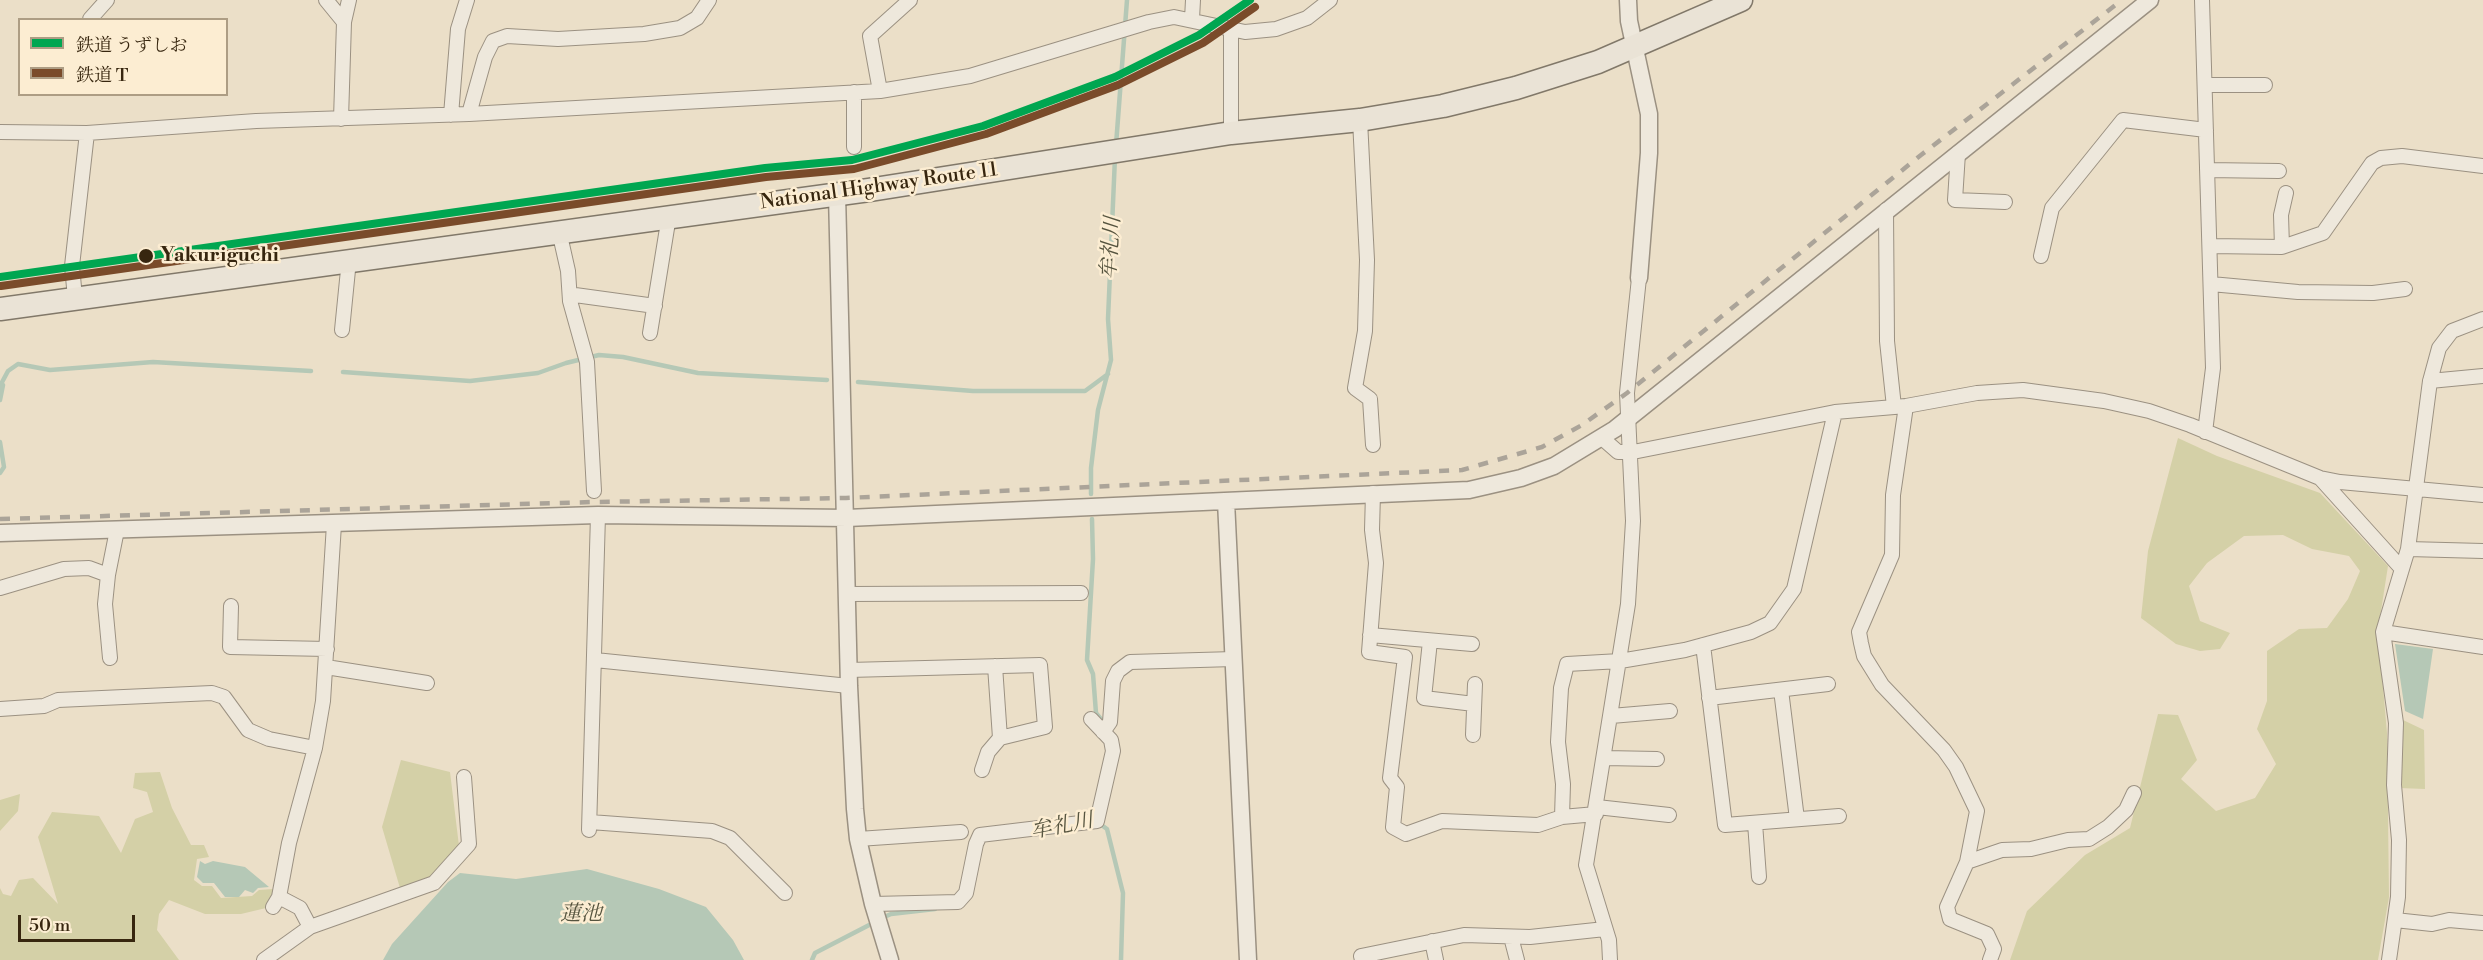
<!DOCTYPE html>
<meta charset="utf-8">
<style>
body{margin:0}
#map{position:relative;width:2483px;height:960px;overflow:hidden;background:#ebdfc8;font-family:"Libre Bodoni","Noto Serif JP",serif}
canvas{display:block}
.legend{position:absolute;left:18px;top:18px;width:210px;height:78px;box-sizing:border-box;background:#fcedd2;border:2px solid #ad9d84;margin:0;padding:8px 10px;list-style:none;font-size:18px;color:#37260f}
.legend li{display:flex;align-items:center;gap:12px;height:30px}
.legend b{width:30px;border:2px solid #ad9d84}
.scale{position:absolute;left:18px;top:915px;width:117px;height:27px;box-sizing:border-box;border:3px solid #37260f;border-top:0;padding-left:8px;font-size:18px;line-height:21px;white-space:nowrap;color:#37260f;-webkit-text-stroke:4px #fcedd2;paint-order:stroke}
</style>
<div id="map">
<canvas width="2483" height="960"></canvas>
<ul class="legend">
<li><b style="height:8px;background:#00a651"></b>鉄道 うずしお</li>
<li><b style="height:8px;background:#7a4b2a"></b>鉄道 T</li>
</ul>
<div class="scale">50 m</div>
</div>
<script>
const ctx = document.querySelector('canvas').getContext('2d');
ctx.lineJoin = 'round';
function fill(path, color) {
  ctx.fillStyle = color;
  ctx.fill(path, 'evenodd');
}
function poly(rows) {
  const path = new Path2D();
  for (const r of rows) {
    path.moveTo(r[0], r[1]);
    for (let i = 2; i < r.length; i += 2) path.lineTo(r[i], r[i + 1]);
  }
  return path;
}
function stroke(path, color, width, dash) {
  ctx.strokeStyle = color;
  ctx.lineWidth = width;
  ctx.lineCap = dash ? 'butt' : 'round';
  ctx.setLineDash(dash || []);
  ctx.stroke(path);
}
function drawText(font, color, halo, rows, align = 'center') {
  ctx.font = font + ' "Libre Bodoni","Noto Serif JP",serif';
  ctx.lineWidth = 5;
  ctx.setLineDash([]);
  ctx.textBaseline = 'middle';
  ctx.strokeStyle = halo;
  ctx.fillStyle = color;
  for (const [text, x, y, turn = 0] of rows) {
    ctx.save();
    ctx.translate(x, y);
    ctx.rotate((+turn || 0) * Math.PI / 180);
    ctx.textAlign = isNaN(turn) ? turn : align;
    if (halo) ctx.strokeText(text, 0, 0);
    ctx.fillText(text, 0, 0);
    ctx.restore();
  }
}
const green = poly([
 [2178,438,2217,456,2320,493,2388,566,2378,630,2387,733,2389,897,2378,960,2010,960,2027,911,2085,855,2130,828,2158,714,2178,715,2197,760,2181,779,2216,811,2255,798,2276,764,2257,729,2267,701,2267,651,2299,629,2327,628,2348,599,2360,571,2349,556,2312,549,2283,535,2244,536,2207,563,2189,586,2200,621,2230,633,2220,649,2200,651,2176,644,2141,618,2148,551],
 [2403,720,2424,730,2425,789,2399,788,2398,730],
 [401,760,450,772,459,846,434,876,400,888,382,827],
 [160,772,172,808,191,845,204,845,209,857,197,859,194,880,202,886,212,886,221,898,252,896,259,890,274,889,266,908,241,914,205,914,169,900,159,914,157,930,179,960,0,960,0,888,3,894,11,896,19,880,33,878,58,904,38,837,52,812,99,816,121,853,135,819,153,812,147,792,133,788,135,773],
 [20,794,18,811,0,831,0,800]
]);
const water = poly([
 [2395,644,2433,649,2423,719,2405,711],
 [200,861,205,864,213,861,245,867,269,887,258,888,253,893,245,890,239,897,225,897,214,883,203,883,197,877],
 [587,869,659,889,706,907,733,940,744,960,383,960,392,944,448,882,460,873,516,879]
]);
const stream = poly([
 [1116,145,1127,0],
 [343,372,470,381,538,373,566,363,599,355,623,357,698,373,827,380],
 [858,382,973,391,1085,391,1108,374],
 [0,386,8,371,18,364,50,370,153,362,311,371],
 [0,400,3,385],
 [0,442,4,467,0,473],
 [1091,494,1091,468,1098,410,1111,360,1108,319,1115,157],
 [1092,519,1093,559,1087,660,1093,674,1096,713,1105,724],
 [1100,824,1107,829,1123,893,1121,960],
 [882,918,891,914,935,909],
 [812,960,815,953,875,922]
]);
const minor = poly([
 [326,0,344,22,341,119],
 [2202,0,2213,368,2205,432],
 [90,19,107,0],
 [1192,19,1193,0],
 [344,22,349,0],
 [1231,29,1231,133],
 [2205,85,2265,85],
 [880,91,870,36,910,0],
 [469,114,485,57,493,41,507,36,558,39,644,34,680,28,697,18,709,0],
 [451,115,458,29,467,0],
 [1360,120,1367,260,1365,331,1355,388,1370,399,1373,445],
 [0,132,87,133,256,121,469,114,880,91,970,76,1149,22,1174,17,1245,32,1276,29,1307,18,1330,0],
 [854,147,854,92],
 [1958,153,1955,200,2005,202],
 [2207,170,2279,171],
 [1886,210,1887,341,1894,407],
 [559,231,568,271,570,301,587,362,594,491],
 [2210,246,2282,247,2323,233,2372,163,2381,158,2402,156,2483,166],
 [2282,247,2281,215,2286,193],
 [2041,256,2052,208,2123,120,2206,130],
 [2211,284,2298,292,2373,293,2405,289],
 [575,295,655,306],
 [75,298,72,266,87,133],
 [342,330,349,260],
 [650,333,669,216],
 [2430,381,2483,376],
 [1906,406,1893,495,1892,555,1859,632,1861,643,1864,656,1882,685,1944,750,1956,767,1977,811,1967,862,1947,907,1950,919,1987,934,1994,949,1990,960],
 [1602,438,1618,452,1633,452,1835,412,1906,406,1977,393,2023,390,2104,401,2149,411,2190,425,2320,478,2340,482,2483,495],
 [2320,478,2402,569],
 [1373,493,1372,530,1376,563,1369,652,1405,657,1390,778,1397,787,1393,827,1406,834,1442,821,1538,825,1562,817,1596,814],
 [2408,549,2483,551],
 [0,588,64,569,89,568,108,575],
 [848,594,1081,593],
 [231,606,230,647,327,649],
 [2383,632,2483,647],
 [1370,635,1472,644],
 [1430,641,1424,698,1474,704],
 [1703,645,1725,825,1839,816],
 [110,658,105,604,108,575,117,530],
 [595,660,849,686],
 [995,666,1000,738],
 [326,667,427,683],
 [849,670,1040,665,1045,727,1000,738,988,752,982,770],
 [1781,690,1797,819],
 [1709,698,1828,684],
 [0,709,44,706,58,700,212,693,224,697,248,730,269,739,315,748],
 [1611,716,1670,711],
 [1103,732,1110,722,1113,681,1118,671,1130,662,1234,659],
 [1473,735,1475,684],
 [1605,758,1657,759],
 [1597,807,1669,815],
 [1562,817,1563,784,1558,742,1561,688,1567,664,1620,661,1685,650,1751,632,1770,623,1794,589,1835,412],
 [590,822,712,831,730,838,785,893],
 [1755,823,1759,877],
 [589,830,598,515],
 [858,839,961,832],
 [1967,862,2002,850,2031,849,2068,840,2089,839,2108,827,2126,810,2134,793],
 [279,897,300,908,310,927],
 [873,904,958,902,966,893,976,844,980,835,1097,821,1113,751,1111,740,1091,719],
 [273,907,279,897,289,843,315,748,323,701,334,524],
 [2395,920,2432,924,2449,920,2483,923],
 [1511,937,1517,960],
 [1432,941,1436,960],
 [264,960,310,927,434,883,469,844,464,777],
 [1362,960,1361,956,1464,935,1530,937,1605,929],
 [1610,960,1609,940,1586,865,1628,604,1633,521,1627,393,1639,278],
 [2389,960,2398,897,2399,840,2394,785,2396,723,2383,632,2408,549,2430,381,2439,348,2452,331,2483,319]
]);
const tertiary = poly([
 [1628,0,1629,21,1649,114,1649,153,1639,278],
 [837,194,849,686,855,809,858,839,873,904,890,960],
 [1226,501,1248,960],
 [0,533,598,515,847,518,1469,490,1521,478,1554,466,1615,429,2150,0]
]);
const trunk = poly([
 [0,309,869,190,1231,133,1360,120,1443,106,1516,88,1598,62,1741,0]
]);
const rail = poly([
 [0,519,594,502,846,498,1462,470,1542,447,1582,425,1627,393,1921,155,2122,0]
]);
const rail1 = poly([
 [0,277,765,168,852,160,983,126,1115,77,1199,35,1250,0]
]);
const rail2 = poly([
 [1,286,766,177,854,169,986,134,1118,85,1203,43,1255,7]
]);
const markers = [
 [146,256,8,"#37260f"]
];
const streetNames = [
 ["National Highway Route 11",879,187,-8]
];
const stopNames = [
 ["Yakuriguchi",160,256]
];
const waterNames = [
 ["牟礼川",1112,248,-86],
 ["牟礼川",1062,827,-11],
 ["蓮池",581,915]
];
fill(green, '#d4d0a7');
fill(water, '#b5c8b6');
stroke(stream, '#b5c8b6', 4.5);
stroke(minor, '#9b9182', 16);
stroke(tertiary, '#9b9182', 19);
stroke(trunk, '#817869', 25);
stroke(minor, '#eee8dc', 14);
stroke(tertiary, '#eee8dc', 16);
stroke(trunk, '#eae3d6', 22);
stroke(rail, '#aba499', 4.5, [10, 10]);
stroke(rail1, '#00a651', 8);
stroke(rail2, '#7a4b2a', 8);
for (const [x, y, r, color] of markers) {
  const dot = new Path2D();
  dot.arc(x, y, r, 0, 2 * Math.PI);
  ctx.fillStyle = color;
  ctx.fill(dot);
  stroke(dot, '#fcedd2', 2);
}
drawText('20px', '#37260f', '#fcedd2', streetNames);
drawText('bold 20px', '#37260f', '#fcedd2', stopNames, 'left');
drawText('italic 21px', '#56543f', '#fcedd2', waterNames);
</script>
